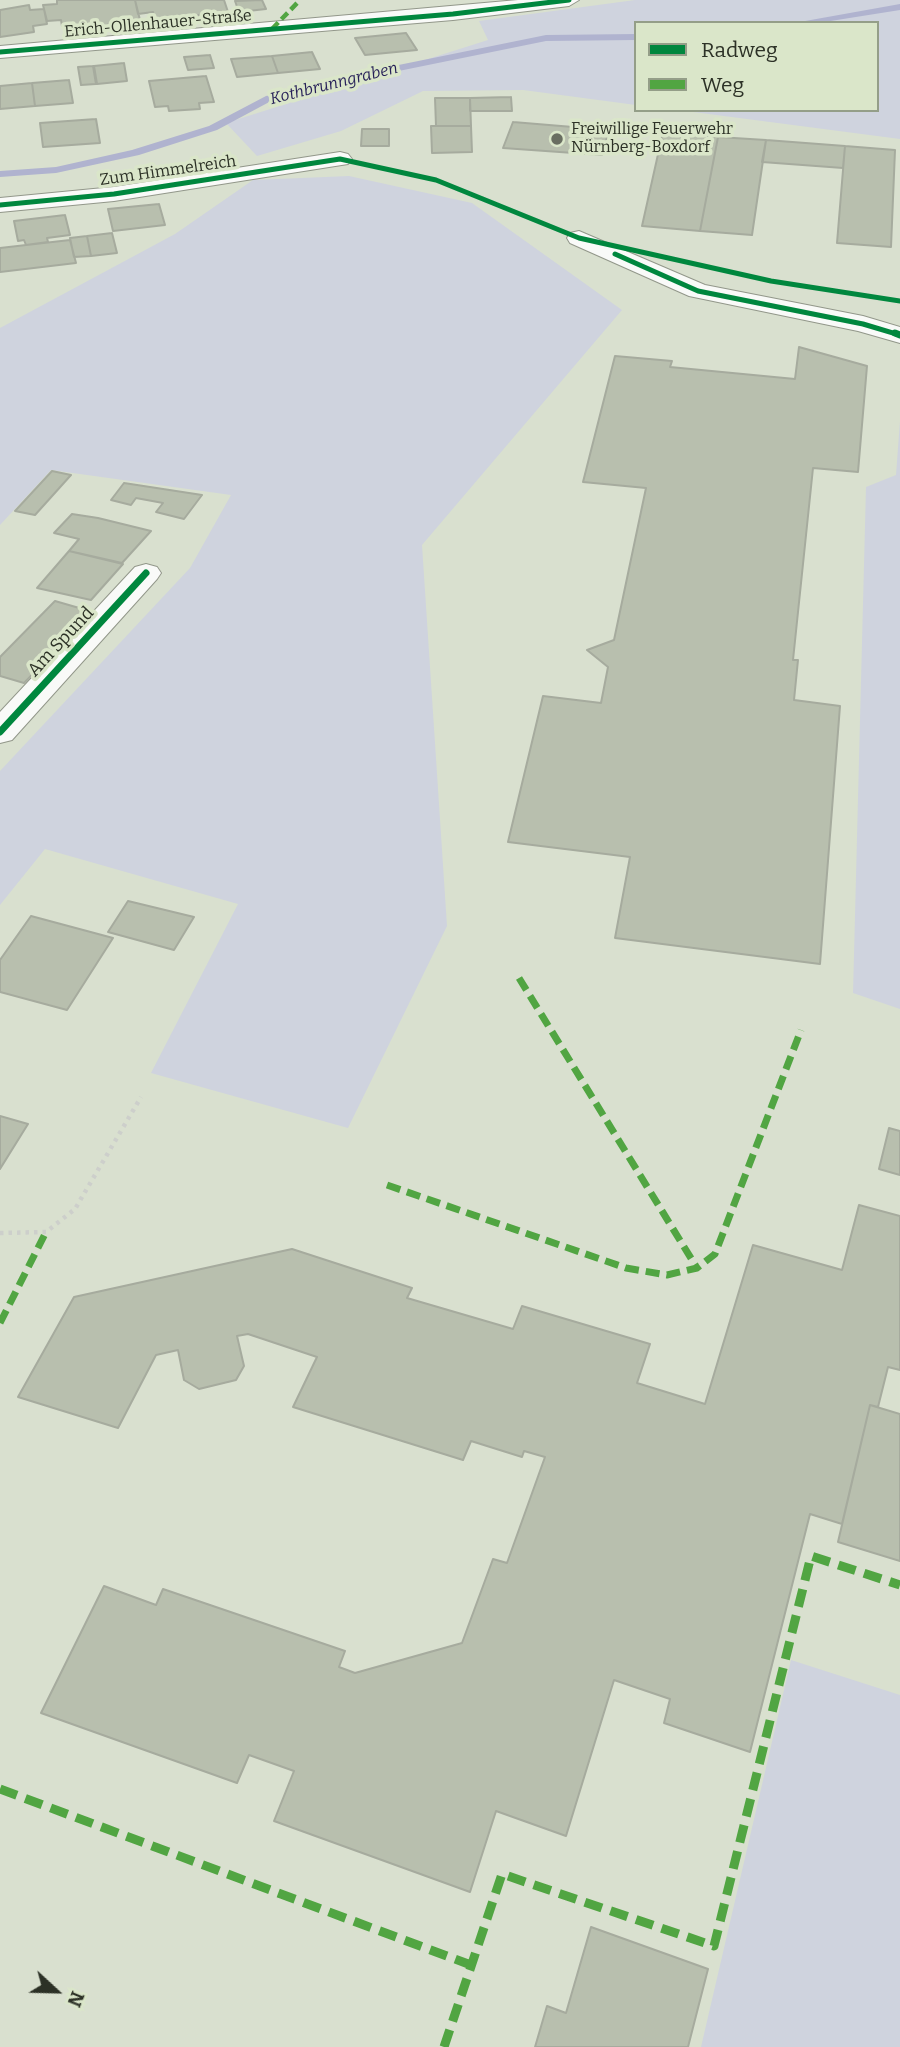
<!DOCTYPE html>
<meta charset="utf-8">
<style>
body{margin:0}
#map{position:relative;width:900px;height:2047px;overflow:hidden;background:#d9e0cf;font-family:Bitter,serif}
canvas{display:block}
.legend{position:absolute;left:634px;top:21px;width:245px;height:91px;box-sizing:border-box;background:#dae6c9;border:2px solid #949e88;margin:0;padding:9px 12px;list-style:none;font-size:21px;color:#2c3126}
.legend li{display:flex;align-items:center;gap:14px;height:35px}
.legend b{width:35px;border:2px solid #949e88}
.north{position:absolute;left:21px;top:1956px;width:70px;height:70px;-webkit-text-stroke:5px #dae6c9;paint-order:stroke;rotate:112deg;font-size:19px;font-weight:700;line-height:28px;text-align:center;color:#2c3126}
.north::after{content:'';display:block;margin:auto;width:24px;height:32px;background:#2c3126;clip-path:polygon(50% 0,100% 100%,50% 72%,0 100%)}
</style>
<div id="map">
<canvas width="900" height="2047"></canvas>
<ul class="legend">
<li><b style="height:9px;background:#00873e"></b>Radweg</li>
<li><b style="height:9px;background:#51a542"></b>Weg</li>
</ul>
<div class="north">N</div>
</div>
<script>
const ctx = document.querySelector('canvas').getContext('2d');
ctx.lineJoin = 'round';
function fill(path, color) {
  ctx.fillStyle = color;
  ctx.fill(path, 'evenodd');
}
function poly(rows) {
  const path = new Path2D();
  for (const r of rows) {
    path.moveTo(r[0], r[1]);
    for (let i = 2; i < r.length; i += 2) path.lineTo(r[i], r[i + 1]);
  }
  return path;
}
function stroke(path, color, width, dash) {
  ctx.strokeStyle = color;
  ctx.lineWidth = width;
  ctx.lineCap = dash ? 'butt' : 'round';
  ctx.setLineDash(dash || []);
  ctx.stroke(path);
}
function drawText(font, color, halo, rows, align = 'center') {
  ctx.font = font + ' Bitter,serif';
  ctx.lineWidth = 7;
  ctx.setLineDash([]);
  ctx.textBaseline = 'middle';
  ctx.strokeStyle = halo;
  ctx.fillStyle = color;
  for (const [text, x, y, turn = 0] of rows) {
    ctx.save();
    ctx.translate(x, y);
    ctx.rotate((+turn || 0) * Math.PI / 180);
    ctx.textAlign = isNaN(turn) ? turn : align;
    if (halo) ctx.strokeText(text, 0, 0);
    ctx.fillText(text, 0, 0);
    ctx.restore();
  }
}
const green = poly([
 [635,0,900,0,900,139,678,110,877,110,877,23,636,23,636,105,523,90,423,91,341,131,257,156,226,123,488,40,479,21],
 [349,176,472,203,622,310,422,545,447,926,348,1128,151,1073,238,904,45,849,0,905,0,771,190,568,231,495,51,470,0,525,0,328,175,234,253,180],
 [900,421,900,1009,853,993,866,487,896,475],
 [791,1660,900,1695,900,2047,701,2047]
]);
const stream = poly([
 [900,4,900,10,818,23,794,23,900,4],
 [636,34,636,40,546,41,374,76,273,100,217,130,139,155,56,173,0,177,0,171,56,167,132,150,209,126,266,96,374,70,546,35,636,34]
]);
const building = poly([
 [57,0,135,0,140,20,114,22,103,27,92,24,62,26,61,20,47,21,43,5,57,4,57,0],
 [135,0,224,0,228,12,198,15,199,18,154,18,153,12,138,14,135,0],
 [262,0,266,9,239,12,235,1,262,0],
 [29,5,30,10,44,9,47,24,33,26,34,32,0,37,0,10,29,5],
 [406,33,417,50,365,55,355,38,406,33],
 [312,52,320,69,278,73,272,56,312,52],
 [210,55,214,68,188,70,184,57,210,55],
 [272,56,278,73,237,77,231,59,272,56],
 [124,63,127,81,97,84,94,66,124,63],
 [93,66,96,84,81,85,78,67,93,66],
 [206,76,214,102,199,103,200,109,169,111,168,106,155,107,149,81,206,76],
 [69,80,73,103,35,106,32,83,69,80],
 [32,83,35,106,0,109,0,86,32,83],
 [511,97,512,111,470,111,470,98,511,97],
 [435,98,470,98,471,126,436,126,435,98],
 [96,119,100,143,43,147,40,123,96,119],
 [513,122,609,130,602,155,503,148,513,122],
 [431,126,471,126,472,152,432,153,431,126],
 [362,129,389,129,389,146,361,146,362,129],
 [663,132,718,137,700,231,642,226,663,132],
 [718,137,766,140,752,235,700,231,718,137],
 [766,140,845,146,843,168,762,162,766,140],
 [845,146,895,150,891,247,837,243,845,146],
 [159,204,165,225,113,231,108,209,159,204],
 [65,215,70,235,47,238,48,242,26,245,24,240,18,241,14,221,65,215],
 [112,233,117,253,91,256,87,236,112,233],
 [87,236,91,256,74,257,70,238,87,236],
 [70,240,76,263,0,272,0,248,70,240],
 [799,347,867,366,858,472,813,468,793,660,798,660,794,700,840,706,820,964,615,938,630,857,508,842,543,696,601,703,608,667,587,650,614,640,646,488,583,482,615,356,672,361,670,367,795,379,799,347],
 [52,471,71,475,35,515,15,511,52,471],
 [124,483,202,495,184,519,156,512,163,503,136,498,131,505,111,500,124,483],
 [72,514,98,518,151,531,122,563,69,551,79,539,54,533,72,514],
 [69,551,123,564,91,600,37,588,69,551],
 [55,601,93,612,24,683,0,676,0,657,55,601],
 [128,901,194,917,174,950,108,932,128,901],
 [31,916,113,938,67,1010,0,992,0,960,31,916],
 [0,1116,28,1124,0,1169,0,1116],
 [889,1128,900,1131,900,1175,879,1169,889,1128],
 [859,1205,900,1216,900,1370,888,1367,878,1407,870,1405,842,1524,810,1514,750,1752,664,1723,670,1699,614,1680,566,1836,496,1811,470,1892,274,1821,294,1771,249,1755,237,1783,41,1713,104,1586,156,1605,163,1589,345,1651,339,1667,355,1673,462,1643,493,1559,507,1563,545,1457,524,1451,522,1457,471,1441,463,1460,293,1407,317,1357,248,1334,237,1336,244,1366,236,1380,199,1389,184,1380,178,1350,156,1355,118,1428,18,1397,74,1297,292,1249,412,1288,407,1298,513,1329,522,1306,650,1344,637,1383,705,1404,753,1245,842,1270,859,1205],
 [870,1405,900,1414,900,1561,838,1542,870,1405],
 [591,1927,708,1969,688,2047,535,2047,547,2006,566,2013,591,1927]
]);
const path = poly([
 [0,1233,46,1232,75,1209,141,1097]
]);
const minor = poly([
 [518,0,579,0,569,6,453,20,0,58,0,46,518,0],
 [340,152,348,154,352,159,348,164,114,201,0,212,0,198,114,187,340,152],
 [579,231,705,285,863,316,900,327,900,343,858,331,689,296,570,243,567,238,570,233,579,231],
 [146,564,157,567,161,573,157,579,12,740,0,743,0,712,135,567,146,564]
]);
const quietFar2 = poly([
 [272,29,300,0]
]);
const quietFar1 = poly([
 [519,978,697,1268],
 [387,1185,626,1268,667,1275,697,1268,715,1254,801,1030],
 [0,1323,46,1232]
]);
const quiet = poly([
 [0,1789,471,1965],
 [444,2047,502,1874,714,1946,811,1556,900,1585]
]);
const cyclewayFar1 = poly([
 [0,52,453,14,569,0],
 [0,205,114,194,340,159,436,180,579,238,771,281,900,301],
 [615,254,698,291,863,324,900,335]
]);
const cycleway = poly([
 [895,333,900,335],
 [0,732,146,573]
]);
const markers = [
 [557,139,7,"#696e61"]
];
const farStreetnames = [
 ["Erich-Ollenhauer-Straße",158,24,-5],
 ["Zum Himmelreich",168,171,-8]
];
const farWaternames = [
 ["Kothbrunngraben",334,84,-14]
];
const farPoinames = [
 ["Freiwillige Feuerwehr",571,130],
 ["Nürnberg-Boxdorf",571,148]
];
const streetNames = [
 ["Am Spund",61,642,-47]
];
fill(green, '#cfd3de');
fill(stream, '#b0b3cf');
fill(building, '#b8bfae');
stroke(building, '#a6ab9e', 2);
stroke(minor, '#92978a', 2);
stroke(path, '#cdcfcb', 4.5, [3.5, 5]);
fill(minor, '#f9faf8');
stroke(quietFar2, '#51a542', 4.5, [9, 4.5]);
stroke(quietFar1, '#51a542', 7, [14, 7]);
stroke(quiet, '#51a542', 9, [18, 9]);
stroke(cyclewayFar1, '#00873e', 5);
stroke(cycleway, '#00873e', 7);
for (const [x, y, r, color] of markers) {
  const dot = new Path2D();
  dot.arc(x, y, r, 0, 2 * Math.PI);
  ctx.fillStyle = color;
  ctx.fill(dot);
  stroke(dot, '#dae6c9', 2.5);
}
drawText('16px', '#2c3126', '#dae6c9', farStreetnames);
drawText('italic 16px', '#251f57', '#dae6c9', farWaternames);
drawText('16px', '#2c3126', '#dae6c9', farPoinames, 'left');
drawText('18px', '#2c3126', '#dae6c9', streetNames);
</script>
